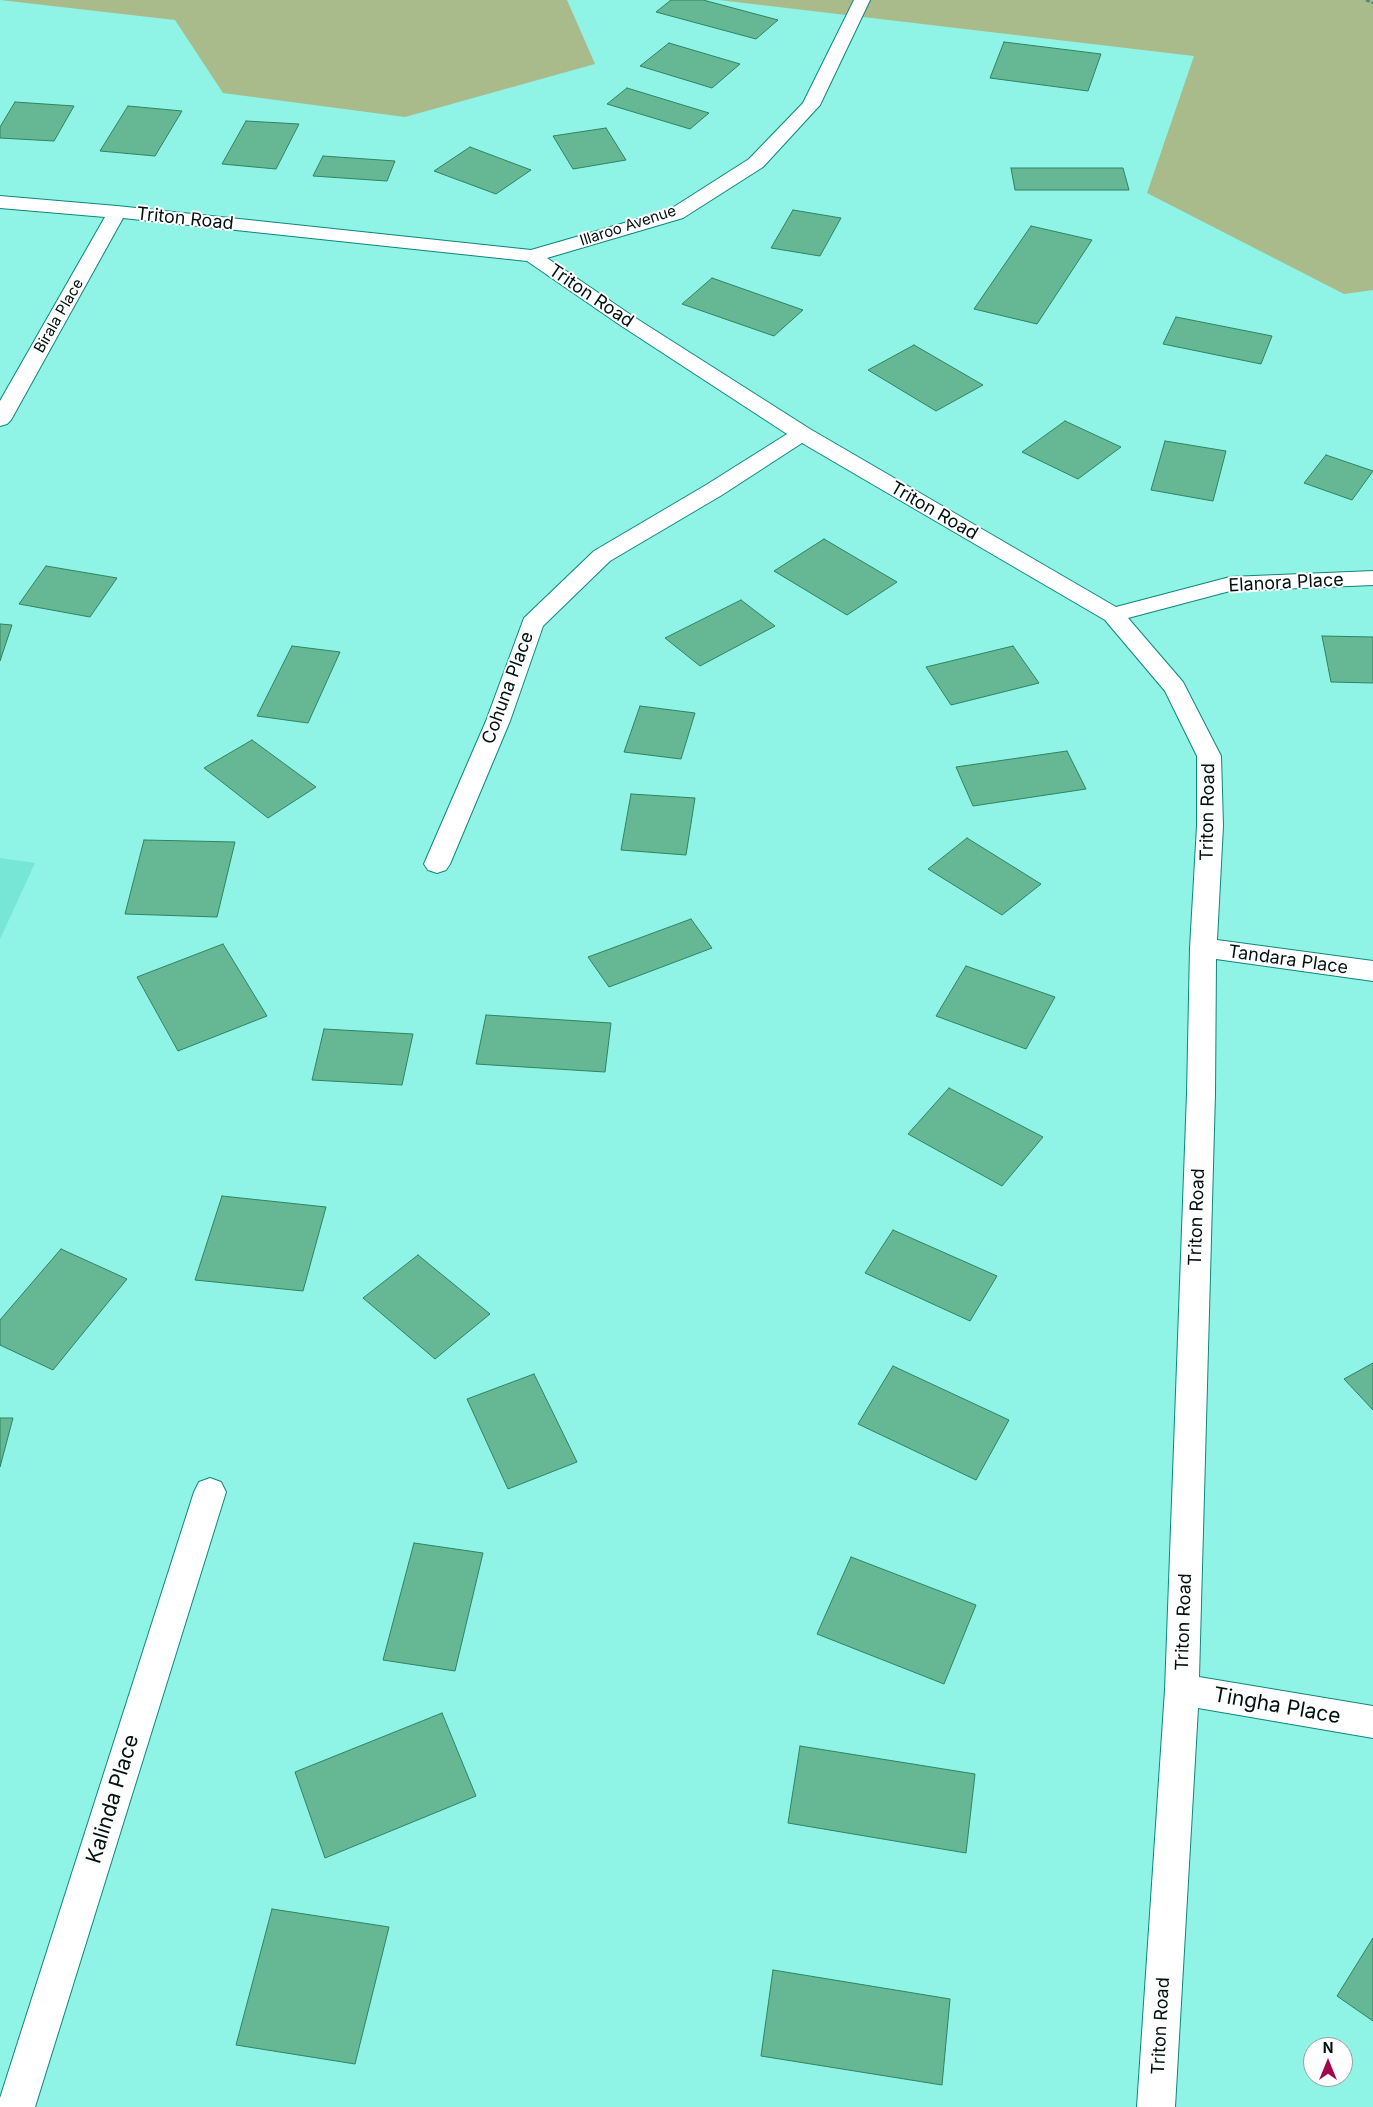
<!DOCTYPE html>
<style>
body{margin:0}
#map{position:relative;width:1373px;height:2107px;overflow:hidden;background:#8ff3e5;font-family:Inter,sans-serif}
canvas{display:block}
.north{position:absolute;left:1303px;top:2037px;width:50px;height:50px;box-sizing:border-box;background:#fff;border:1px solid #99a09f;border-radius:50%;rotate:0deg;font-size:14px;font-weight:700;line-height:20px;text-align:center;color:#00110f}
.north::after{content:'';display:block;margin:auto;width:18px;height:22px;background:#a0074c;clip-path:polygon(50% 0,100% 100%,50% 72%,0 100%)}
</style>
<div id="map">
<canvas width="1373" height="2107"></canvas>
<div class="north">N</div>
</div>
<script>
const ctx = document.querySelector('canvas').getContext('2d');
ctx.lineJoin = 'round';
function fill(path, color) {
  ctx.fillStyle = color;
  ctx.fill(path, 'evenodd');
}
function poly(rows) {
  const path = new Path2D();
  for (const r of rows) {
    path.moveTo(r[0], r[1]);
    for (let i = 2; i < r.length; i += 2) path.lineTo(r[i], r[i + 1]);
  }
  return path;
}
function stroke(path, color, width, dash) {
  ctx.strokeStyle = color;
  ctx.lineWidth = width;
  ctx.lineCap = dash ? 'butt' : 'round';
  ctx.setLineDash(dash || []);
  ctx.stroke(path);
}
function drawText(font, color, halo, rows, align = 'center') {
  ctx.font = font + ' Inter,sans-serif';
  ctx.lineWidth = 4;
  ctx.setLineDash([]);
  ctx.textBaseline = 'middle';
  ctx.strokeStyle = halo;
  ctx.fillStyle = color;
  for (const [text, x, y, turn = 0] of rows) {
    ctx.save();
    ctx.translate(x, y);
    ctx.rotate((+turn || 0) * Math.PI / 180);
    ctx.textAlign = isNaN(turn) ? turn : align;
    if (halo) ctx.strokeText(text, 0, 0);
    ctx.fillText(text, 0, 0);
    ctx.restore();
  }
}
const built = poly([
 [0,858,35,863,0,939]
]);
const green = poly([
 [0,0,567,0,595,64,405,117,223,93,175,20],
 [719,0,1373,0,1373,290,1344,294,1147,193,1194,56]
]);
const building = poly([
 [671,0,703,0,778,20,756,39,656,12,671,0],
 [1004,42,1101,54,1088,91,990,78,1004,42],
 [669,43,740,64,712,88,640,66,669,43],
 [627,88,709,113,690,129,607,104,627,88],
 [15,102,74,106,54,141,0,138,0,127,15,102],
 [128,106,182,111,155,156,100,151,128,106],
 [246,121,299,124,276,169,222,164,246,121],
 [606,128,626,160,573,169,553,136,606,128],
 [470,147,531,170,496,194,434,171,470,147],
 [323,156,395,161,387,181,313,176,323,156],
 [1011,168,1123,168,1129,190,1015,190,1011,168],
 [793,210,841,218,820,256,771,248,793,210],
 [1031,226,1092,240,1037,324,974,309,1031,226],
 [712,278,803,310,774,336,682,304,712,278],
 [1176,317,1272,336,1261,364,1163,344,1176,317],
 [914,345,983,385,936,411,868,370,914,345],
 [1065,421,1121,447,1078,479,1022,452,1065,421],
 [1165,441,1226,451,1213,501,1151,490,1165,441],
 [1326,455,1373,471,1352,500,1304,483,1326,455],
 [824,539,897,582,847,615,774,571,824,539],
 [46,566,117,578,90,617,19,604,46,566],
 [741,600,775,626,700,666,665,638,741,600],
 [0,624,12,625,0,661,0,624],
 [1322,636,1373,637,1373,683,1331,682,1322,636],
 [292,646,340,652,308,723,257,716,292,646],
 [1013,646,1039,683,951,705,926,667,1013,646],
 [640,706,695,713,681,759,624,752,640,706],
 [252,740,316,787,268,818,204,768,252,740],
 [1067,751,1086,789,973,806,956,767,1067,751],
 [631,794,695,798,686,855,621,850,631,794],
 [967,838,1041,884,1002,915,928,869,967,838],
 [144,840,235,842,217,917,125,914,144,840],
 [691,919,712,948,609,987,588,957,691,919],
 [223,944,267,1016,178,1051,137,977,223,944],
 [966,966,1055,997,1026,1049,936,1016,966,966],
 [486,1015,611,1023,605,1072,476,1064,486,1015],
 [324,1029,413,1034,402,1085,312,1080,324,1029],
 [949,1088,1043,1137,1002,1186,908,1134,949,1088],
 [222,1196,326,1207,303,1291,195,1280,222,1196],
 [893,1230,997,1276,970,1321,865,1273,893,1230],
 [61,1249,127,1279,53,1370,0,1345,0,1320,61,1249],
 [418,1255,490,1314,435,1359,363,1298,418,1255],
 [1373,1363,1373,1410,1344,1379,1373,1363],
 [893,1366,1009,1420,976,1480,858,1424,893,1366],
 [534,1374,577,1462,508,1489,467,1399,534,1374],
 [0,1418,13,1418,0,1467,0,1418],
 [414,1543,483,1553,455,1671,383,1660,414,1543],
 [851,1557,976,1605,944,1684,817,1634,851,1557],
 [442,1713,476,1796,325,1858,295,1772,442,1713],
 [800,1746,975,1774,966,1853,788,1823,800,1746],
 [272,1909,389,1927,355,2064,236,2045,272,1909],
 [1373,1938,1373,2021,1337,1996,1373,1938],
 [773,1970,950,1999,942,2085,761,2056,773,1970]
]);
const path = poly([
 [1366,0,1373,3]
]);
const street = poly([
 [854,0,870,0,820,105,763,167,683,218,547,258,634,317,810,429,1116,607,1230,577,1373,571,1373,585,1230,591,1128,618,1183,682,1221,756,1223,826,1217,940,1373,961,1373,981,1216,959,1215,1093,1199,1677,1373,1706,1373,1738,1198,1708,1175,2107,1137,2107,1165,1690,1187,1093,1190,948,1197,826,1197,756,1165,691,1105,620,802,443,722,495,610,561,543,626,510,721,450,864,446,870,437,873,428,870,424,864,486,721,524,618,594,551,706,485,787,434,620,325,527,261,123,218,11,420,7,424,0,426,0,401,105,217,0,208,0,196,117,206,531,250,669,210,749,159,803,103,854,0],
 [210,1478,221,1482,226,1492,35,2107,0,2107,0,2098,194,1492,199,1482,210,1478]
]);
const farStreetnames = [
 ["Illaroo Avenue",628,226,-18],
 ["Birala Place",59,316,-60]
];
const streetNames = [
 ["Triton Road",185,219,6],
 ["Triton Road",591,296,34],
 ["Triton Road",934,511,30],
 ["Elanora Place",1286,583,-3],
 ["Cohuna Place",508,688,-70],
 ["Triton Road",1208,812,-89],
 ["Tandara Place",1288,960,8],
 ["Triton Road",1197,1217,-88],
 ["Triton Road",1184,1622,-88],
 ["Triton Road",1161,2026,-87]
];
const nearStreetnames = [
 ["Tingha Place",1277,1706,10],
 ["Kalinda Place",113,1799,-73]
];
fill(built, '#77e6d7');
fill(green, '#a9ba8b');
fill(building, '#66b894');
stroke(building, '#2e8362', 1);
stroke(street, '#0e877b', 2);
stroke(path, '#4c8980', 2.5, [4, 2]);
fill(street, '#fff');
drawText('15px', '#00110f', '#fff', farStreetnames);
drawText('18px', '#00110f', '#fff', streetNames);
drawText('21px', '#00110f', '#fff', nearStreetnames);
</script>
